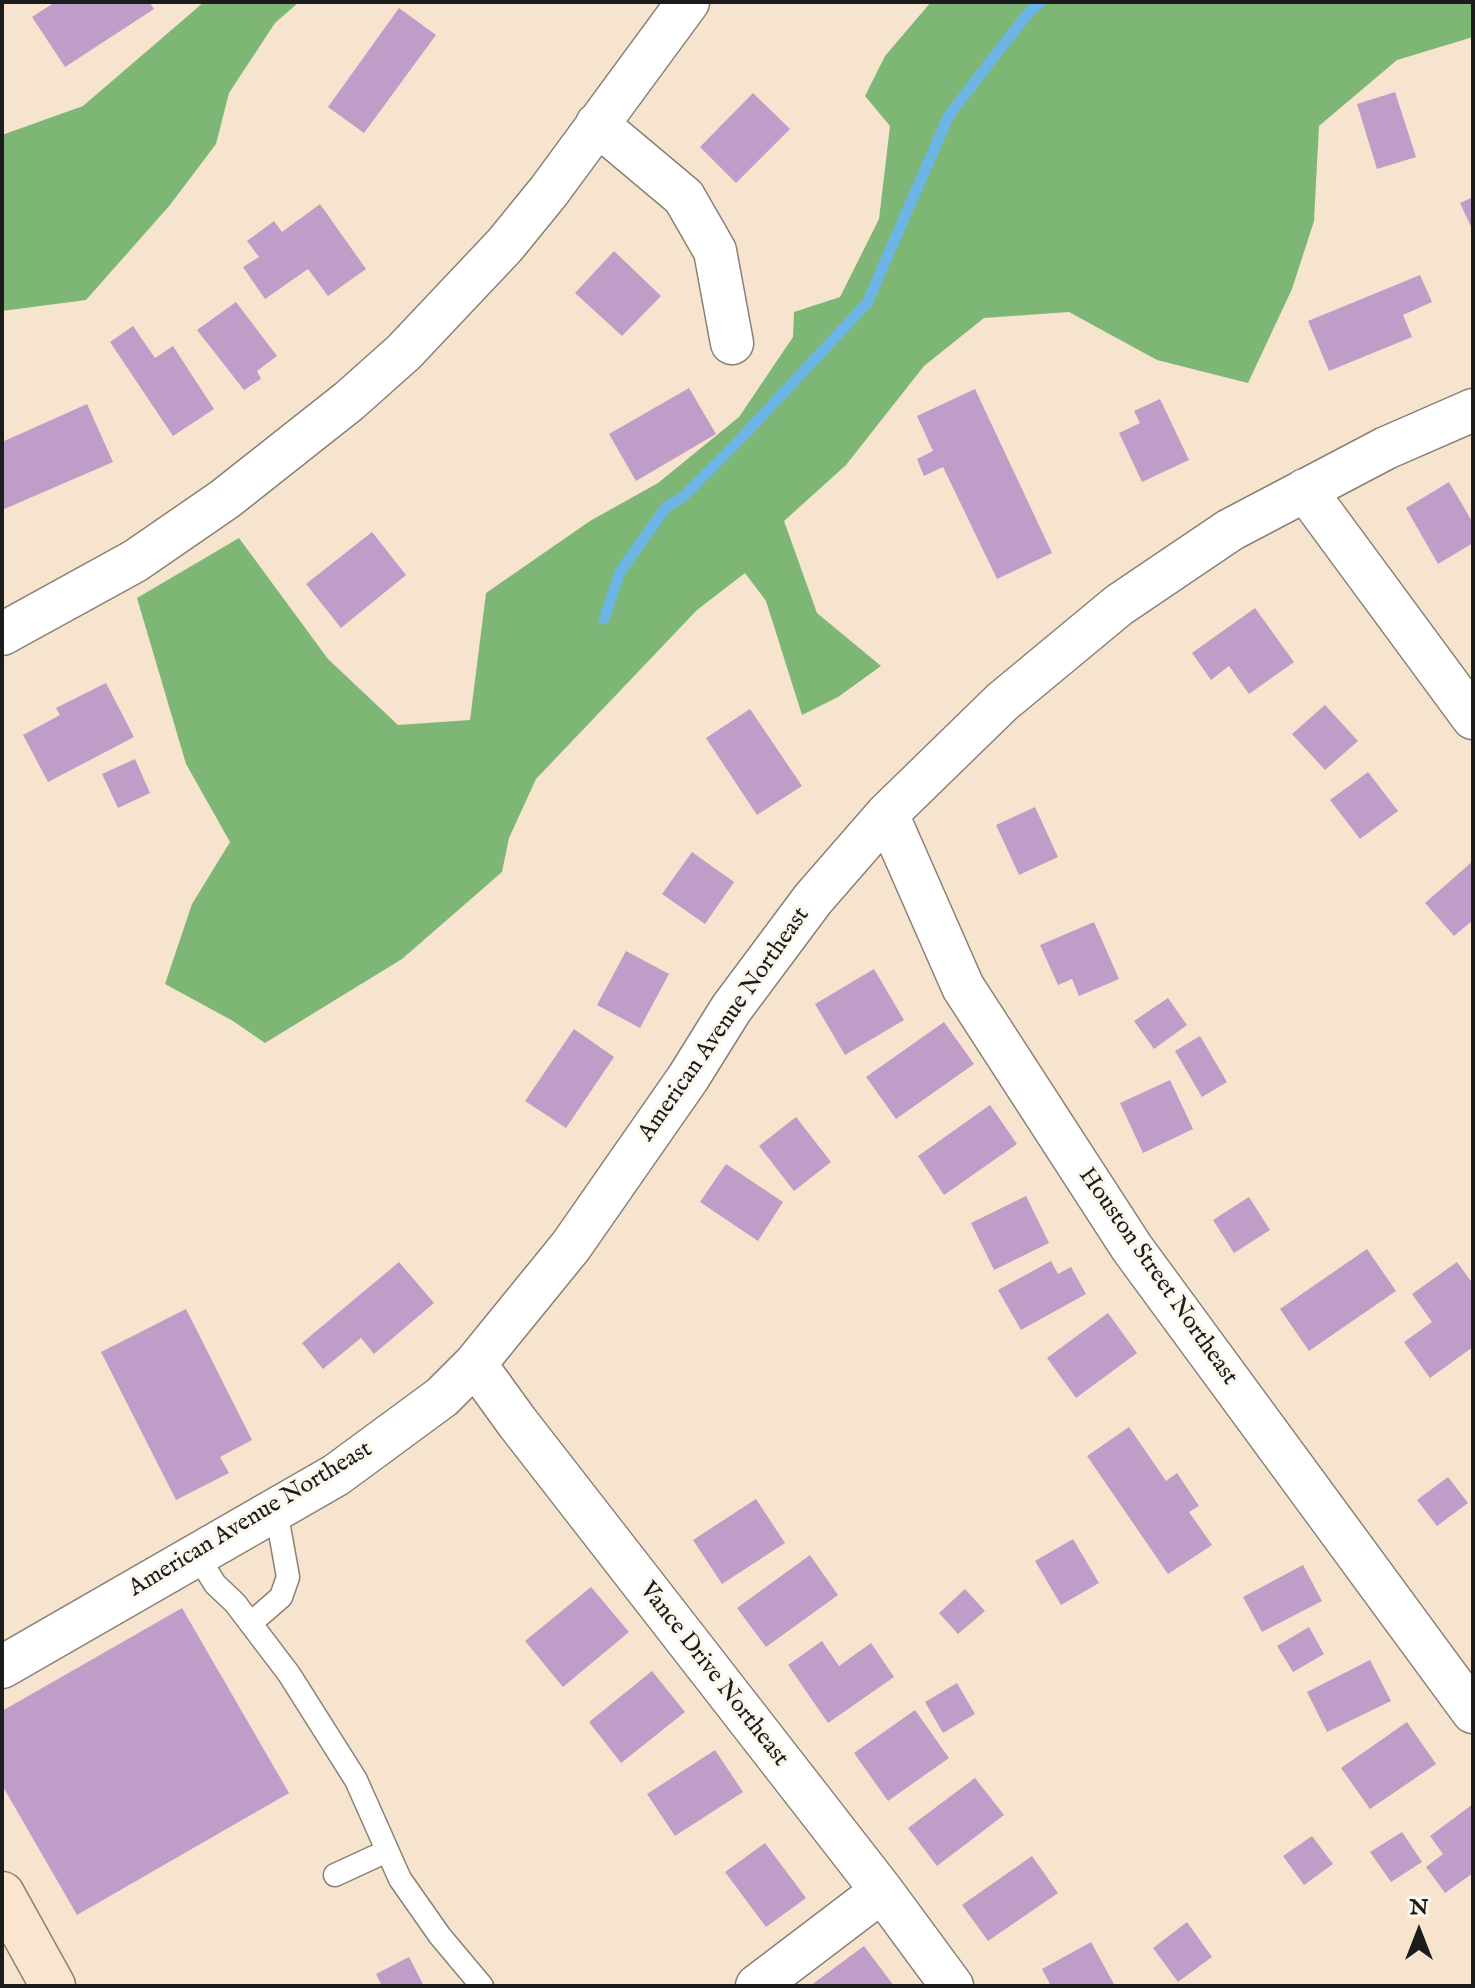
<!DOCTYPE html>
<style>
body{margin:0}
#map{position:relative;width:1475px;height:1988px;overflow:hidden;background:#f7e4ce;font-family:"IM FELL English",serif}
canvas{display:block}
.frame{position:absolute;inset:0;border:4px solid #1c1c1c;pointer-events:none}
.north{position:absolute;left:1379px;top:1892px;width:80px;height:80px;-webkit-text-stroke:6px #fbf7ec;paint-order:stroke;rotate:0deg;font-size:22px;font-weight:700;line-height:32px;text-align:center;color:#1c1c1c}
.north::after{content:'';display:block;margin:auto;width:28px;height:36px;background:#1c1c1c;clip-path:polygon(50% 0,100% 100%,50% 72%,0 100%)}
</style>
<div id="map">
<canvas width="1475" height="1988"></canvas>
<div class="frame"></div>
<div class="north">N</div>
</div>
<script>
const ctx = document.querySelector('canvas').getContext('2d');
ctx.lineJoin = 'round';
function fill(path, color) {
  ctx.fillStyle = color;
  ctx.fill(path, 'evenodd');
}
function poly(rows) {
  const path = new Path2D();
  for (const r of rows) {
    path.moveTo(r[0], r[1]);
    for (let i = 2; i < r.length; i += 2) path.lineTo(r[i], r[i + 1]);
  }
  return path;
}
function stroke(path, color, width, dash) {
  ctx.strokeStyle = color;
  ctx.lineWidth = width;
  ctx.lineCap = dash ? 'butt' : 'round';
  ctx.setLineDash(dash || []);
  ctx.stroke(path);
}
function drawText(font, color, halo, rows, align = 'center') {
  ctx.font = font + ' "IM FELL English",serif';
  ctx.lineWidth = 6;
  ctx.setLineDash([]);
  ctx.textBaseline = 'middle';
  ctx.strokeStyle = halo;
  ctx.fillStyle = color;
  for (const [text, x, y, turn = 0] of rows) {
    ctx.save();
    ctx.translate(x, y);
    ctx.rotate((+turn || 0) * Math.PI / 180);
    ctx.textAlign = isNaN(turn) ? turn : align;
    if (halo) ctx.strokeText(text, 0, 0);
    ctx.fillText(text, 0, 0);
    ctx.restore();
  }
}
const forest = poly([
 [204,2,299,2,275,23,229,93,216,144,170,205,86,300,2,311,2,135,83,106],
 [931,2,1473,2,1473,37,1397,60,1319,126,1314,221,1292,289,1248,383,1157,360,1069,312,984,318,924,366,846,465,784,521,817,613,881,666,838,697,802,715,766,601,745,573,697,610,536,779,509,838,502,872,402,959,265,1043,233,1021,165,984,192,904,230,842,186,764,137,598,239,538,328,659,398,725,470,720,486,593,590,521,658,483,739,417,793,337,794,312,840,297,879,219,890,126,865,96,885,56]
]);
const stream = poly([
 [604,619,620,572,666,507,683,497,745,434,867,303,949,115,1028,13,1040,2]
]);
const building = poly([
 [55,2,149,2,154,9,65,67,32,17],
 [399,8,436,35,364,133,328,107],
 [1395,92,1416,157,1377,169,1357,104],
 [753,93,790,129,736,183,700,147],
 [1473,197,1473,231,1460,203],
 [320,204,366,269,328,296,308,269,265,299,243,267,259,257,247,241,274,221,282,232],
 [614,251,661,296,622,336,575,293],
 [1420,275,1432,302,1403,315,1412,337,1329,371,1308,321],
 [236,302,277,356,257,371,261,379,244,390,197,330],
 [133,326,155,358,173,346,214,409,173,436,110,342],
 [689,388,716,434,636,481,609,434],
 [975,389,1052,553,997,579,943,467,924,476,917,459,933,451,917,416],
 [1160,399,1189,460,1142,482,1119,433,1140,423,1134,411],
 [87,404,113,462,2,510,2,442],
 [1449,482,1473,523,1473,543,1438,564,1406,508],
 [372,532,406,575,341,628,306,584],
 [1255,608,1294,662,1249,694,1229,666,1211,680,1192,653],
 [106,683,134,737,48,782,23,735,60,715,56,708],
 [1325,705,1358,741,1325,770,1292,734],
 [750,709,802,786,757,815,706,738],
 [135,759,150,793,118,808,102,774],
 [1368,772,1398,811,1360,839,1330,800],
 [1035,807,1058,857,1019,875,996,825],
 [692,852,734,882,705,924,662,894],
 [1473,861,1473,920,1454,936,1425,903],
 [1094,922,1119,979,1079,996,1072,979,1058,985,1040,945],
 [626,951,669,974,640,1028,597,1005],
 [874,969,904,1020,845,1055,815,1004],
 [1168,998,1187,1025,1154,1049,1134,1021],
 [944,1022,974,1064,896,1119,866,1077],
 [574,1029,614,1057,566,1128,525,1101],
 [1200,1036,1227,1082,1202,1097,1175,1051],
 [1170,1080,1193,1129,1143,1153,1120,1103],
 [990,1105,1017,1144,944,1195,918,1156],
 [796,1117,831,1162,794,1191,759,1146],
 [726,1164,783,1202,758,1241,700,1202],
 [1026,1196,1049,1243,994,1270,971,1223],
 [1249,1197,1270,1230,1234,1253,1213,1220],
 [1367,1249,1396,1291,1309,1351,1280,1309],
 [1051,1261,1058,1274,1071,1267,1086,1294,1021,1330,998,1290],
 [399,1262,434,1303,374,1354,361,1338,323,1369,302,1343],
 [1457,1262,1473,1284,1473,1347,1430,1378,1404,1342,1432,1322,1412,1294],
 [186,1309,252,1440,220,1457,229,1473,176,1500,101,1352],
 [1108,1313,1137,1353,1076,1398,1047,1358],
 [1129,1427,1166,1481,1177,1473,1199,1506,1189,1512,1212,1545,1168,1574,1087,1456],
 [1448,1477,1468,1503,1437,1526,1417,1500],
 [756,1499,785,1543,722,1584,693,1540],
 [1073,1539,1099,1583,1061,1605,1035,1561],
 [810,1555,838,1595,766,1647,737,1608],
 [1303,1565,1322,1601,1262,1632,1243,1597],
 [591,1587,629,1632,563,1687,525,1641],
 [965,1589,985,1611,958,1634,939,1613],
 [182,1608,289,1793,77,1915,2,1785,2,1711],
 [1309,1627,1324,1654,1293,1672,1277,1646],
 [822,1641,839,1666,871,1643,894,1677,828,1723,788,1665],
 [1370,1660,1391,1701,1327,1732,1307,1692],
 [652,1671,685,1712,621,1763,589,1722],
 [957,1683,975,1714,943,1733,925,1702],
 [915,1710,949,1758,888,1801,854,1753],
 [1407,1722,1436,1764,1370,1809,1341,1768],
 [715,1750,743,1792,675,1836,647,1794],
 [975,1778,1004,1815,937,1866,908,1828],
 [1473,1804,1473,1873,1445,1893,1426,1867,1443,1854,1430,1836],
 [1402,1832,1422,1862,1391,1882,1370,1852],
 [1312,1836,1333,1864,1304,1885,1283,1856],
 [765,1843,806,1898,766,1927,725,1872],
 [1032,1856,1058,1893,988,1941,962,1905],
 [1187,1922,1212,1957,1178,1982,1153,1948],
 [1091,1942,1115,1986,1051,1986,1042,1969],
 [864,1946,894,1986,810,1986],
 [409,1957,424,1986,382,1986,376,1974]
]);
const service = poly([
 [197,1555,215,1584,235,1603,289,1674,356,1780,400,1879,440,1936,482,1986],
 [251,1623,281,1597,288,1577,276,1510],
 [335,1875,387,1851]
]);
const minor = poly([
 [597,124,684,197,715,251,732,343],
 [1305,490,1473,718],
 [2,634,135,561,225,499,349,401,404,352,505,245,549,191,688,2],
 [887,814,963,987,1132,1248,1473,1712],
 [475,1364,517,1422,882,1891,952,1986],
 [2,1667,336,1475,442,1397,475,1364,571,1246,688,1078,731,1009,813,899,887,814,1002,702,1119,605,1230,530,1386,448,1473,410],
 [757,1986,882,1891]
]);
const secondary = poly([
 [2,1894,53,1986]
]);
const streetNames = [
 ["American Avenue Northeast",725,1025,-55],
 ["Houston Street Northeast",1157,1277,55],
 ["American Avenue Northeast",251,1520,-31],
 ["Vance Drive Northeast",713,1675,52]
];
fill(forest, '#7eb775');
stroke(stream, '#6db5e5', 11);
fill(building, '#bf9dc8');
stroke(service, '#8a8075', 25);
stroke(minor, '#8a8075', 45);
stroke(secondary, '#8a8075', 47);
stroke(service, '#fff', 22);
stroke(minor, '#fff', 42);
stroke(secondary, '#fce5cf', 44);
drawText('24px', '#1c1c1c', '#fbf7ec', streetNames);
</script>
